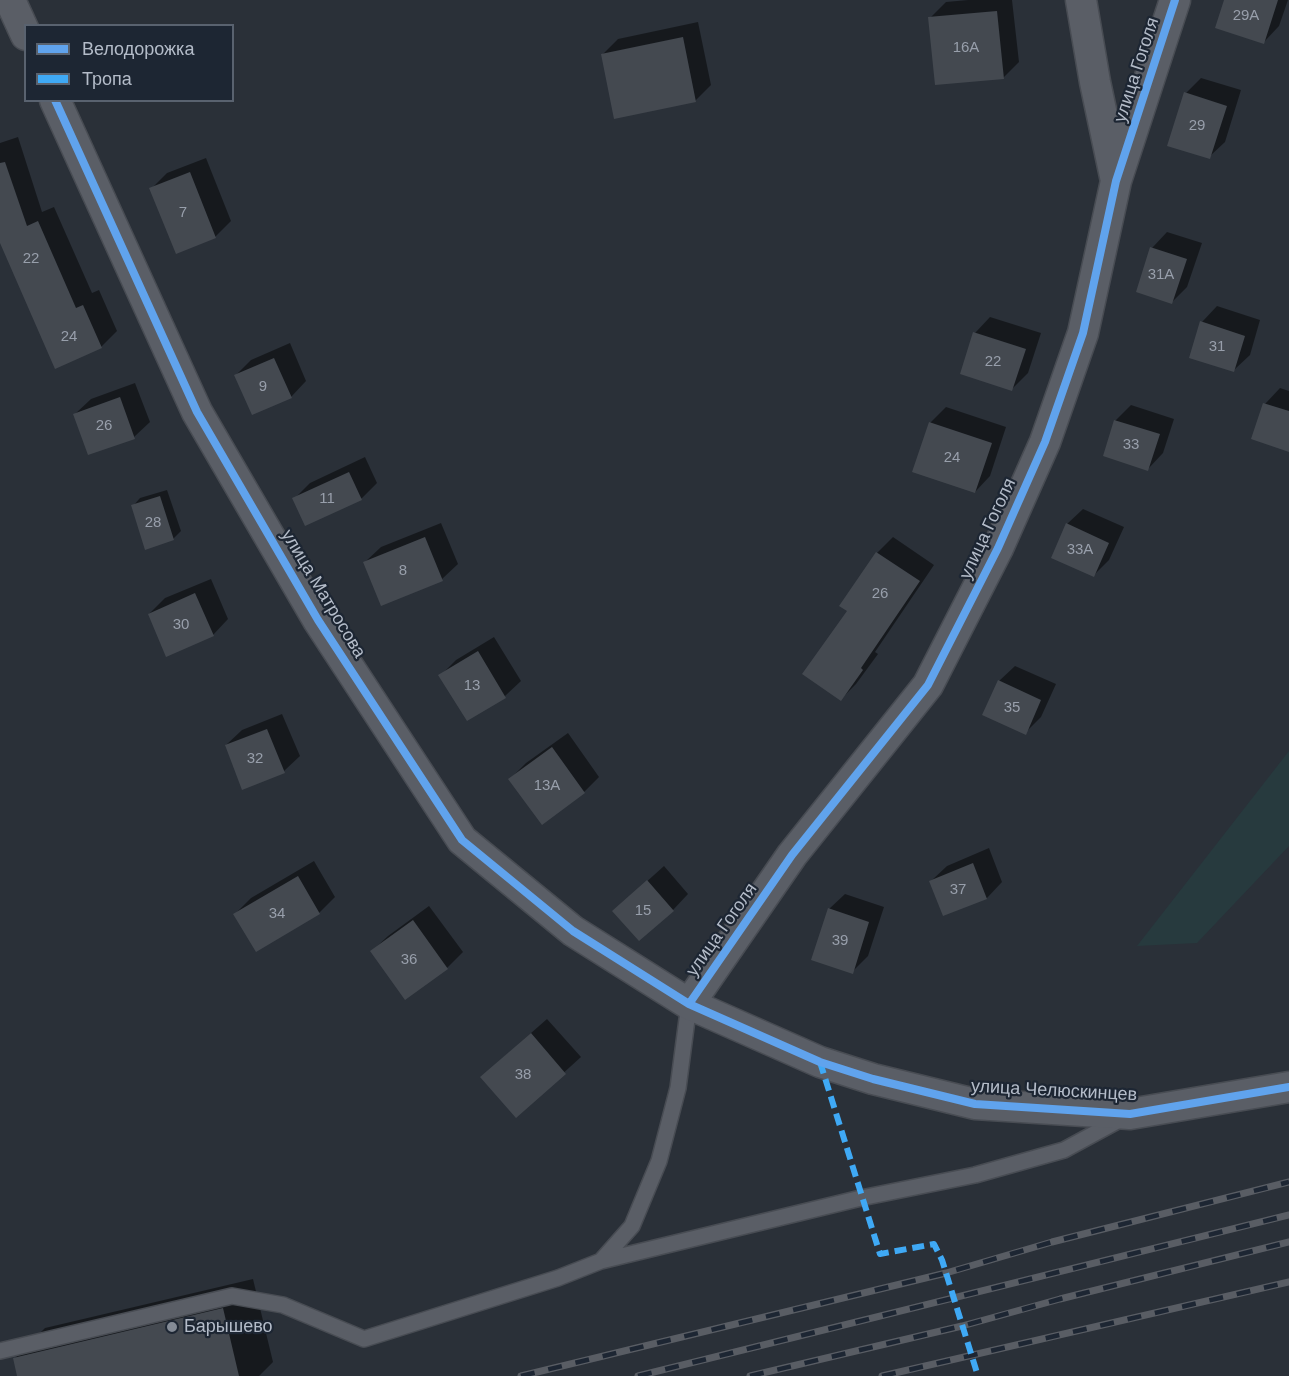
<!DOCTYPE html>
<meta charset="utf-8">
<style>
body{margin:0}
#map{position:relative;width:1289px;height:1376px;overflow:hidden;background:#2a3038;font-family:Arial,sans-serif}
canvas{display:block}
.legend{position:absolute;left:24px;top:24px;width:210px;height:78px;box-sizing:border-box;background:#1d2633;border:2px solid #59626f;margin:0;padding:8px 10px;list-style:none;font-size:18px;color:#b4bcc9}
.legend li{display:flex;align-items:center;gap:12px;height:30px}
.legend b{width:30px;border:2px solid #59626f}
</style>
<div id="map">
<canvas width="1289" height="1376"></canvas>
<ul class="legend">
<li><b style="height:8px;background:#60a3ed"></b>Велодорожка</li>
<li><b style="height:8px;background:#3fa9f5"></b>Тропа</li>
</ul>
</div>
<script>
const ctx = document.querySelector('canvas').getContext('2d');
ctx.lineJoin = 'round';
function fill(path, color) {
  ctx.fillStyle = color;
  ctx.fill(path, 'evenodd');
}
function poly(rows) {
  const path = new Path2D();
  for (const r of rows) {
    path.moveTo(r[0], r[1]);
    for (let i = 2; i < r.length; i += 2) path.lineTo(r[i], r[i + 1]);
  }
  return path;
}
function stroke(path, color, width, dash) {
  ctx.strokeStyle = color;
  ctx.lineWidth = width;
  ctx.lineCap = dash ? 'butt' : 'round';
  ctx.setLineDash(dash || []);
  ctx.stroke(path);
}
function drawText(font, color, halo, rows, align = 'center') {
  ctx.font = font + ' Arial,sans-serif';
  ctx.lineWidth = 4.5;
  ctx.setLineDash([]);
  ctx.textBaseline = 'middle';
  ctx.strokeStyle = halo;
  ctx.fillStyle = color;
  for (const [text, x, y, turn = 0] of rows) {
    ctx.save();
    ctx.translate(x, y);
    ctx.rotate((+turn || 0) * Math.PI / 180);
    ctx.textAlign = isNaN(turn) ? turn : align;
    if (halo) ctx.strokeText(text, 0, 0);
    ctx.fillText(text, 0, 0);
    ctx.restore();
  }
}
const green = poly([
 [1289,751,1289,846,1197,943,1137,946]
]);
const shadow = poly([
 [968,0,1012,0,1019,62,1003,78,930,18,946,2],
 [1225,0,1288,0,1279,26,1264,42],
 [698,22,711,85,695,101,603,54,618,39],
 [1201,78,1241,90,1225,142,1209,157,1186,93],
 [18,137,42,212,54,207,92,293,99,290,117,331,101,347,0,239,0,143],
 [206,158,231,221,215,237,151,189,167,173],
 [1167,232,1202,243,1187,287,1172,302,1152,248],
 [1217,306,1260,320,1250,355,1234,370,1202,322],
 [990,317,1041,333,1028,373,1012,389,975,333],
 [290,343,306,381,291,397,235,376,251,360],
 [135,383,150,422,134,437,75,414,91,399],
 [1280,388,1289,391,1289,450,1265,404],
 [1131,405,1174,419,1163,453,1148,469,1115,421],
 [946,407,1006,427,990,476,975,492,930,423],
 [365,457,377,483,362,498,306,524,294,499,310,483],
 [167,490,181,531,173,539,133,506,140,498],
 [1083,509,1124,527,1109,560,1093,576,1067,524],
 [441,523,458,564,442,579,382,604,365,562,381,547],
 [893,537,934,565,875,652,878,654,856,684,841,699,849,611,841,606,877,553],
 [211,579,228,619,213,635,149,614,165,598],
 [494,637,521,681,505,696,467,719,440,676,456,660],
 [1015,666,1056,684,1041,717,1025,733,999,681],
 [282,714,300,756,284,771,226,745,242,730],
 [568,733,599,777,584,792,510,779,526,763],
 [989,848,1002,882,987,898,944,914,931,881,947,866],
 [314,861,335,897,319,913,235,914,251,898],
 [664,866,688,894,673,910,614,911],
 [845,894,884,907,868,956,852,972,829,909],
 [429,906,463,952,447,968,406,998,372,951,388,936],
 [547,1019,581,1057,516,1116,498,1062],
 [253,1279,273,1362,259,1376,19,1376,15,1358,45,1328]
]);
const building = poly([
 [1224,0,1278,0,1264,44,1215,28],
 [997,11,1004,79,935,85,928,17],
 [683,37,696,102,614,119,601,54],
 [1184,92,1227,106,1210,159,1167,146],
 [5,162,27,226,38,221,76,308,83,305,102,348,55,369,0,243,0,163],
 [190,172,216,238,176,254,149,188],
 [1150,247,1187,259,1172,304,1136,292],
 [1200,321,1245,336,1234,372,1189,358],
 [973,332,1026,349,1012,391,960,374],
 [274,358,292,398,252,415,234,375],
 [120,397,135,439,88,455,73,414],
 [1263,403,1289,411,1289,452,1251,439],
 [1114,420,1160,434,1148,471,1103,456],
 [929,422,992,443,975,493,912,472],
 [349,472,362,500,305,526,292,498],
 [160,496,174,540,145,550,131,505],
 [1066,523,1109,543,1094,577,1051,558],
 [425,537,443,581,381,606,363,562],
 [876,552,920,581,861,668,863,670,841,701,802,674,847,611,839,606],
 [195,593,214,636,166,657,148,614],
 [478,651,506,698,467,721,438,675],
 [998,680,1041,700,1026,735,982,715],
 [267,729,285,773,242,790,225,745],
 [552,747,585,793,542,825,508,779],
 [973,863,987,899,943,916,929,881],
 [298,876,320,914,256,952,233,914],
 [647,880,674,911,639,941,612,911],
 [828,908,869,922,853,974,811,960],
 [413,920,448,969,405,1000,370,951],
 [531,1033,566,1074,516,1118,480,1077],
 [223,1308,239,1376,17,1376,13,1358]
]);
const service = poly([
 [601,1261,861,1198,975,1175,1064,1150,1123,1118],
 [0,1351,232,1296,283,1305,364,1339,558,1278,601,1261,632,1226,659,1161,678,1088,689,1004]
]);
const minor = poly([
 [10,0,26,35],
 [1081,0,1095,82,1116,181],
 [55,100,197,412,318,620,462,840,573,931,689,1004,820,1062,873,1079,975,1104,1130,1114,1289,1087],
 [689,1004,792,855,928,685,998,548,1045,442,1083,333,1116,181,1175,0]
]);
const rail = poly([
 [521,1376,946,1273,1052,1242,1289,1182],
 [638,1376,1289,1215],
 [750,1376,962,1326,1060,1299,1289,1242],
 [882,1376,1289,1282]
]);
const quiet = poly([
 [820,1062,880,1254,934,1244,942,1260,978,1376]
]);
const cycleway = poly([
 [55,100,197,412,318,620,462,840,573,931,689,1004,820,1062,873,1079,975,1104,1130,1114,1289,1087],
 [689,1004,792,855,928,685,998,548,1045,442,1083,333,1116,181,1175,0]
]);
const markers = [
 [172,1327,6,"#848b96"]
];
const numberNames = [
 ["29А",1246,16],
 ["16А",966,48],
 ["29",1197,126],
 ["7",183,213],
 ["22",31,259],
 ["31А",1161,275],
 ["24",69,337],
 ["31",1217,347],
 ["22",993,362],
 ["9",263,387],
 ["26",104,426],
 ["33",1131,445],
 ["24",952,458],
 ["11",327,499],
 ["28",153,523],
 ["33А",1080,550],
 ["8",403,571],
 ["26",880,594],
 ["30",181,625],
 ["13",472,686],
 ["35",1012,708],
 ["32",255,759],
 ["13А",547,786],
 ["37",958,890],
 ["15",643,911],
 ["34",277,914],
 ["39",840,941],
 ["36",409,960],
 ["38",523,1075]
];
const streetNames = [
 ["улица Гоголя",1137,70,-72],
 ["улица Гоголя",988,529,-65],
 ["улица Матросова",323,594,59],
 ["улица Гоголя",722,930,-55],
 ["улица Челюскинцев",1054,1091,3]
];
const poiNames = [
 ["Барышево",184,1327]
];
fill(green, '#273a3e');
fill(shadow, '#0007');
fill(building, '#444950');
stroke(service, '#484c53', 18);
stroke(minor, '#484c53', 33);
stroke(service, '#5a5e66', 15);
stroke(minor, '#5a5e66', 30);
stroke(rail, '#595d64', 7);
stroke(rail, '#1d2633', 4.5, [14]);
stroke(quiet, '#3fa9f5', 6, [12, 6]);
stroke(cycleway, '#60a3ed', 8);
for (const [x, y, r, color] of markers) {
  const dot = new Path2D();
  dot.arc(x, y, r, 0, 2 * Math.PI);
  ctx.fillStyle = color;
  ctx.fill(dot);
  stroke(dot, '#1d2633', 2);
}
drawText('15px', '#989fab', null, numberNames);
drawText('18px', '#b4bcc9', '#1d2633', streetNames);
drawText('18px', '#b4bcc9', '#1d2633', poiNames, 'left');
</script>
